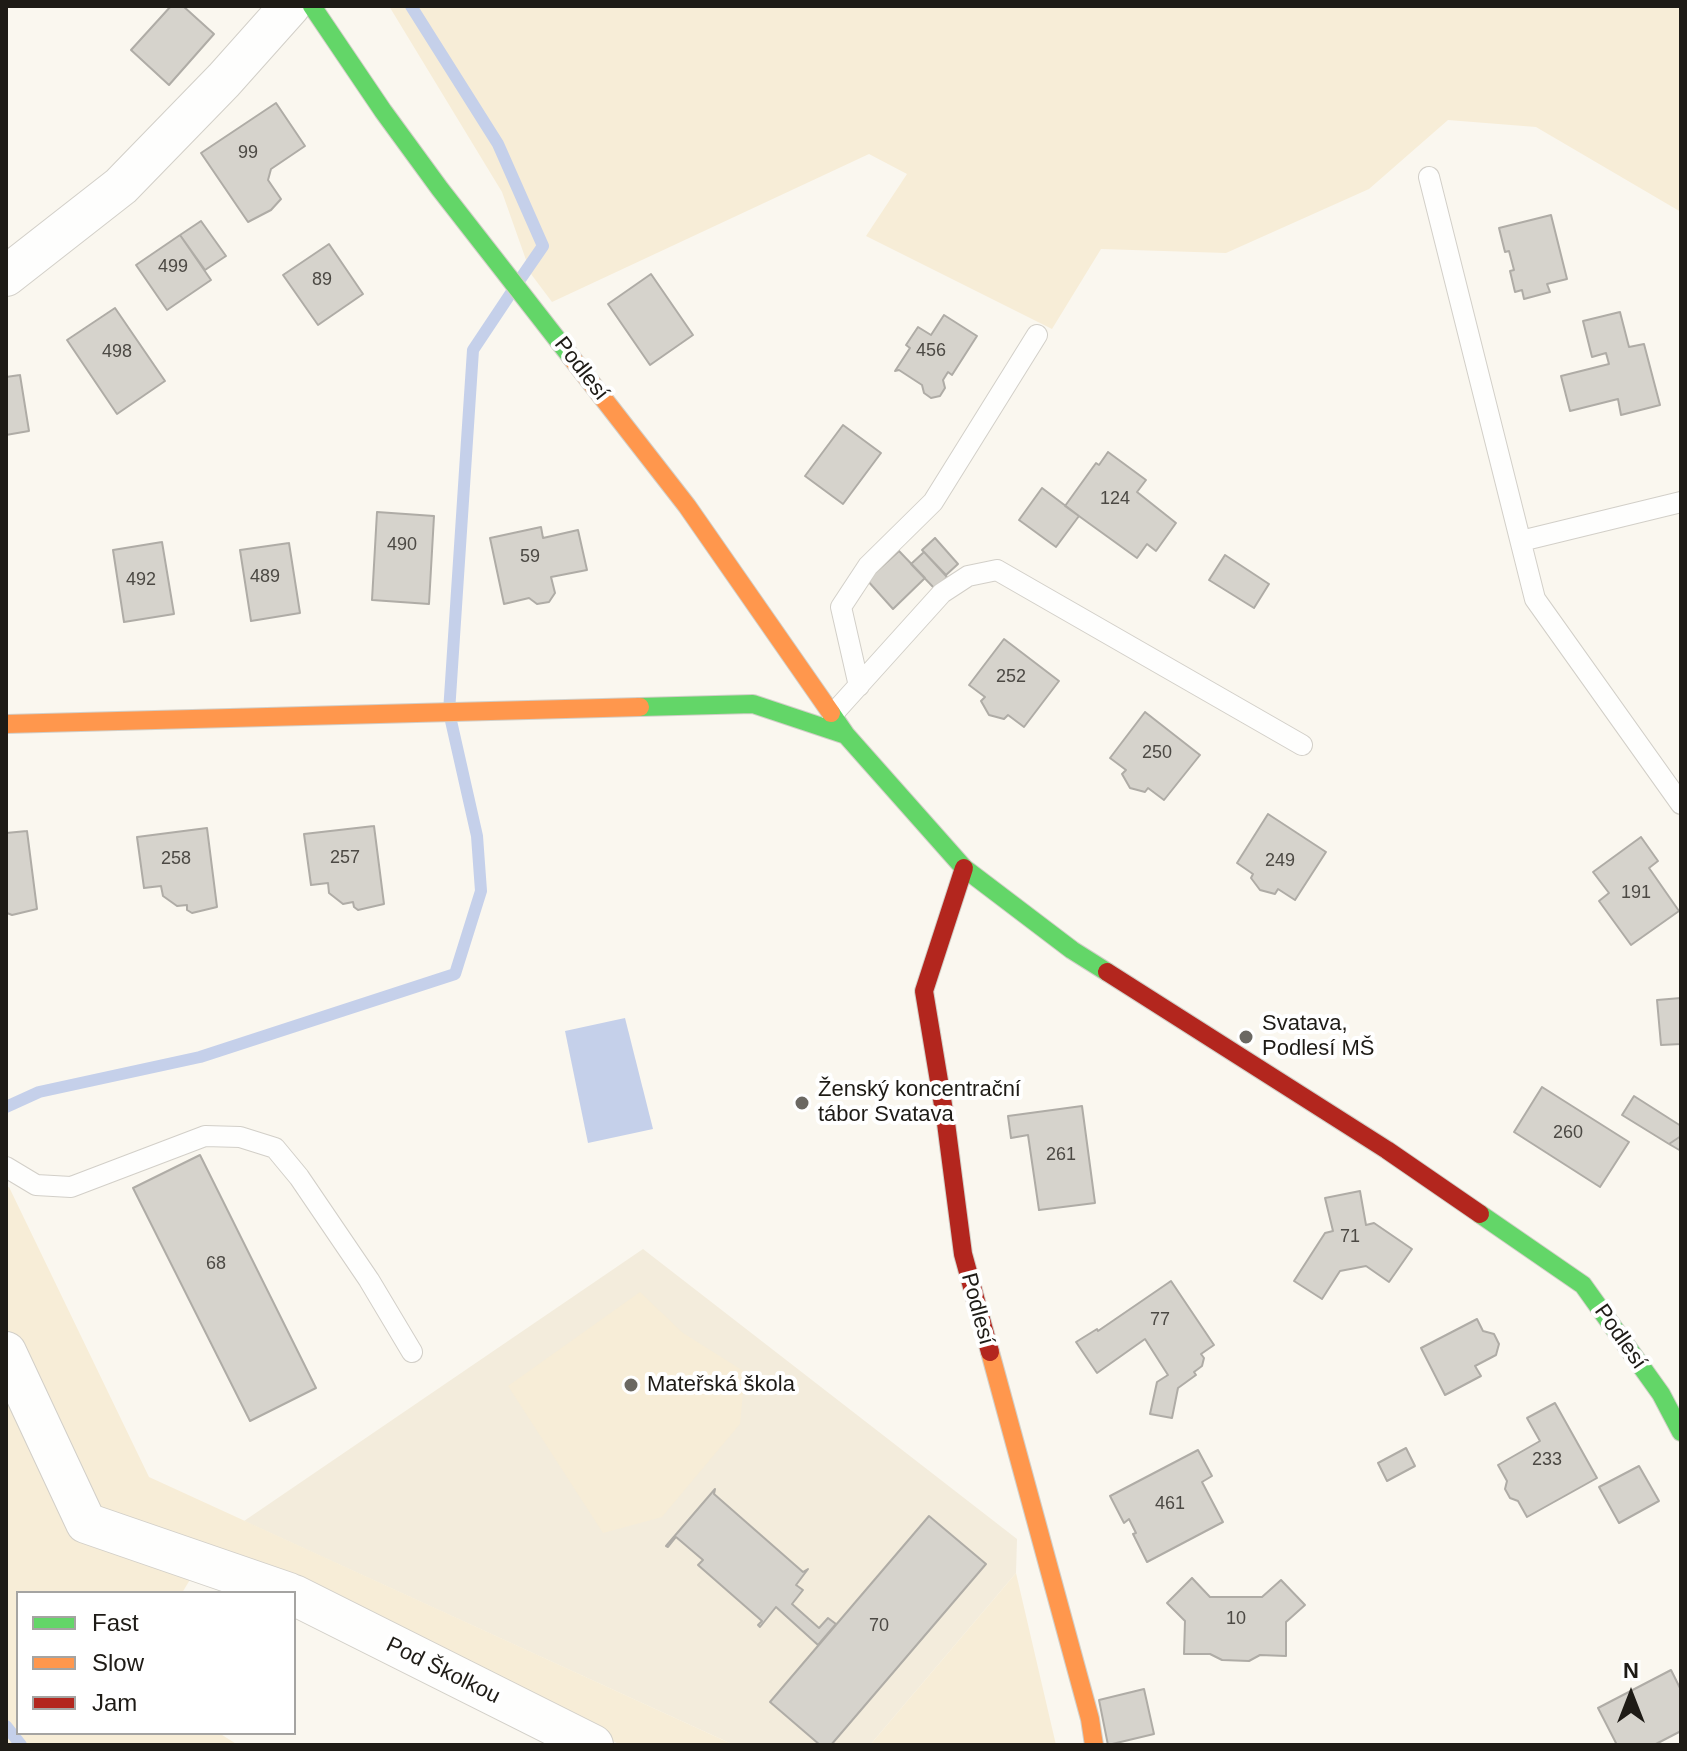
<!DOCTYPE html>
<meta charset="utf-8">
<style>
body{margin:0}
#map{position:relative;width:1687px;height:1751px;overflow:hidden;background:#faf7ef;font-family:Arial,sans-serif}
canvas{display:block}
.frame{position:absolute;inset:0;border:8px solid #1e1b16;pointer-events:none}
.legend{position:absolute;left:16px;top:1591px;width:280px;height:144px;box-sizing:border-box;background:#fff;border:2px solid #a5a4a2;margin:0;padding:10px 14px;list-style:none;font-size:24px;color:#1e1b16}
.legend li{display:flex;align-items:center;gap:16px;height:40px}
.legend b{width:40px;border:2px solid #a5a4a2}
.north{position:absolute;left:1591px;top:1655px;width:80px;height:80px;-webkit-text-stroke:6px #fff;paint-order:stroke;rotate:0deg;font-size:22px;font-weight:700;line-height:32px;text-align:center;color:#1e1b16}
.north::after{content:'';display:block;margin:auto;width:28px;height:36px;background:#1e1b16;clip-path:polygon(50% 0,100% 100%,50% 72%,0 100%)}
</style>
<div id="map">
<canvas width="1687" height="1751"></canvas>
<div class="frame"></div>
<ul class="legend">
<li><b style="height:10px;background:#63d668"></b>Fast</li>
<li><b style="height:10px;background:#ff974d"></b>Slow</li>
<li><b style="height:10px;background:#b3261e"></b>Jam</li>
</ul>
<div class="north">N</div>
</div>
<script>
const ctx = document.querySelector('canvas').getContext('2d');
ctx.lineJoin = 'round';
function fill(path, color) {
  ctx.fillStyle = color;
  ctx.fill(path, 'evenodd');
}
function poly(rows) {
  const path = new Path2D();
  for (const r of rows) {
    path.moveTo(r[0], r[1]);
    for (let i = 2; i < r.length; i += 2) path.lineTo(r[i], r[i + 1]);
  }
  return path;
}
function stroke(path, color, width, dash) {
  ctx.strokeStyle = color;
  ctx.lineWidth = width;
  ctx.lineCap = dash ? 'butt' : 'round';
  ctx.setLineDash(dash || []);
  ctx.stroke(path);
}
function drawText(font, color, halo, rows, align = 'center') {
  ctx.font = font + ' Arial,sans-serif';
  ctx.lineWidth = 8;
  ctx.setLineDash([]);
  ctx.textBaseline = 'middle';
  ctx.strokeStyle = halo;
  ctx.fillStyle = color;
  for (const [text, x, y, turn = 0] of rows) {
    ctx.save();
    ctx.translate(x, y);
    ctx.rotate((+turn || 0) * Math.PI / 180);
    ctx.textAlign = isNaN(turn) ? turn : align;
    if (halo) ctx.strokeText(text, 0, 0);
    ctx.fillText(text, 0, 0);
    ctx.restore();
  }
}
const built = poly([
 [643,1249,1017,1539,1016,1573,870,1745,734,1745,244,1521]
]);
const green = poly([
 [389,6,1681,6,1681,212,1536,127,1448,120,1369,189,1226,253,1101,249,1052,329,866,236,907,174,869,154,552,302,531,274,502,192],
 [9,1187,149,1477,734,1745,619,1744,220,1551,191,1578,182,1593,18,1593,18,1733,219,1733,238,1745,6,1745,6,1188],
 [640,1292,683,1333,745,1372,740,1424,662,1517,603,1533,508,1386],
 [1016,1573,1056,1745,870,1745]
]);
const water = poly([
 [625,1018,653,1129,588,1143,565,1031]
]);
const stream = poly([
 [411,6,498,144,543,246,521,278],
 [6,1107,39,1092,200,1057,455,974,481,891,477,836,449,712,473,350,511,293],
 [6,1726,21,1745]
]);
const building = poly([
 [171,6,183,6,214,34,169,85,131,50,171,6],
 [276,103,305,146,271,169,268,180,281,199,271,210,248,222,201,153,276,103],
 [1551,215,1567,279,1547,284,1550,292,1524,299,1522,290,1515,292,1510,271,1514,270,1509,251,1505,252,1499,228,1551,215],
 [201,221,226,256,205,270,180,235,201,221],
 [180,235,211,280,167,310,136,265,180,235],
 [329,244,363,294,318,325,283,275,329,244],
 [651,274,693,335,650,365,608,304,651,274],
 [115,308,165,381,117,414,67,340,115,308],
 [1620,312,1629,347,1644,344,1660,405,1621,415,1618,399,1570,411,1561,376,1609,364,1606,353,1592,357,1583,321,1620,312],
 [944,315,977,336,952,375,948,372,943,380,945,388,940,396,931,398,924,393,922,385,899,370,895,371,910,348,906,345,918,327,931,335,944,315],
 [20,375,29,431,6,435,6,377,20,375],
 [843,425,881,453,843,504,805,476,843,425],
 [1108,452,1146,480,1137,492,1176,523,1156,551,1147,544,1137,558,1065,506,1096,463,1099,465,1108,452],
 [1042,488,1079,516,1056,547,1019,520,1042,488],
 [377,512,434,516,429,604,372,600,377,512],
 [541,527,543,538,578,530,587,570,551,577,555,593,549,602,537,604,529,598,504,604,490,538,541,527],
 [935,538,958,564,946,575,922,550,935,538],
 [162,542,174,614,124,622,113,550,162,542],
 [289,543,300,613,251,621,240,550,289,543],
 [899,551,925,578,893,609,867,580,899,551],
 [924,552,947,577,935,589,911,564,924,552],
 [1225,555,1269,584,1254,608,1209,580,1225,555],
 [1004,639,1059,681,1024,727,1008,715,1004,719,989,715,981,701,985,697,969,685,1004,639],
 [1145,712,1200,755,1164,800,1148,788,1145,792,1130,788,1122,774,1126,770,1110,758,1145,712],
 [1268,814,1326,852,1295,900,1278,889,1275,894,1260,890,1251,878,1253,874,1237,863,1268,814],
 [374,826,384,904,358,910,354,907,353,902,343,904,329,893,328,883,311,885,304,834,374,826],
 [207,828,217,907,192,913,187,910,187,905,177,906,163,896,161,886,144,888,137,837,207,828],
 [27,831,37,909,12,915,7,913,6,906,6,833,27,831],
 [1641,837,1658,861,1649,868,1679,911,1631,945,1599,901,1609,893,1593,872,1641,837],
 [1681,998,1681,1044,1661,1045,1657,1000,1681,998],
 [1542,1087,1629,1142,1600,1187,1514,1132,1542,1087],
 [1634,1096,1681,1126,1681,1136,1669,1144,1622,1115,1634,1096],
 [1082,1106,1095,1203,1039,1210,1028,1135,1011,1138,1008,1116,1082,1106],
 [1681,1136,1681,1151,1669,1144,1681,1136],
 [200,1155,316,1388,250,1421,133,1188,200,1155],
 [1360,1191,1366,1225,1374,1223,1412,1249,1389,1282,1366,1266,1340,1271,1322,1299,1294,1281,1325,1233,1333,1231,1325,1198,1360,1191],
 [1171,1281,1214,1345,1201,1354,1204,1358,1202,1366,1194,1372,1196,1375,1178,1388,1172,1418,1150,1414,1157,1382,1168,1375,1145,1339,1097,1373,1076,1342,1097,1329,1098,1331,1171,1281],
 [1477,1319,1483,1331,1494,1334,1499,1344,1496,1355,1475,1366,1481,1376,1445,1395,1421,1348,1477,1319],
 [1555,1403,1597,1478,1527,1517,1518,1501,1510,1498,1505,1489,1507,1481,1498,1465,1540,1441,1527,1418,1555,1403],
 [1406,1448,1415,1466,1387,1481,1378,1463,1406,1448],
 [1198,1450,1212,1476,1202,1482,1223,1522,1147,1562,1133,1534,1136,1533,1129,1519,1124,1523,1110,1496,1198,1450],
 [1639,1466,1659,1501,1619,1523,1599,1487,1639,1466],
 [715,1489,714,1494,803,1572,808,1569,796,1585,803,1590,792,1604,819,1628,828,1618,836,1624,818,1645,776,1607,760,1627,758,1625,762,1621,698,1565,703,1560,676,1537,668,1547,666,1546,715,1489],
 [929,1516,986,1564,831,1745,820,1745,770,1702,929,1516],
 [1192,1578,1210,1597,1262,1597,1281,1580,1305,1605,1286,1622,1286,1656,1260,1655,1249,1661,1222,1660,1210,1654,1184,1654,1185,1621,1167,1603,1192,1578],
 [1671,1670,1681,1690,1681,1731,1654,1745,1617,1745,1598,1708,1671,1670],
 [1144,1689,1154,1734,1108,1745,1099,1700,1144,1689]
]);
const lane = poly([
 [1429,177,1535,599,1681,804],
 [1521,541,1681,502],
 [859,686,841,607,868,566,933,502,1037,335],
 [832,715,942,593,968,576,997,570,1302,745],
 [6,1167,36,1185,71,1187,205,1136,240,1137,275,1148,299,1177,369,1280,412,1352]
]);
const street = poly([
 [6,276,121,186,224,80,290,6],
 [6,1352,86,1523,289,1593],
 [294,1595,593,1745]
]);
const fast = poly([
 [312,6,383,111,440,189,571,357],
 [640,707,753,704,846,735],
 [831,713,846,735,964,868,1072,950,1107,972],
 [1480,1214,1583,1285,1661,1394,1681,1432]
]);
const slow = poly([
 [571,357,687,506,831,713],
 [6,724,640,707],
 [990,1352,1090,1719,1094,1745]
]);
const jam = poly([
 [964,868,924,991,946,1123,963,1254,990,1352],
 [1107,972,1387,1150,1480,1214]
]);
const markers = [
 [1246,1037,8,"#6b6862"],
 [802,1103,8,"#6b6862"],
 [631,1385,8,"#6b6862"]
];
const numberNames = [
 ["99",248,153],
 ["499",173,267],
 ["89",322,280],
 ["456",931,351],
 ["498",117,352],
 ["124",1115,499],
 ["490",402,545],
 ["59",530,557],
 ["489",265,577],
 ["492",141,580],
 ["252",1011,677],
 ["250",1157,753],
 ["257",345,858],
 ["258",176,859],
 ["249",1280,861],
 ["191",1636,893],
 ["260",1568,1133],
 ["261",1061,1155],
 ["71",1350,1237],
 ["68",216,1264],
 ["77",1160,1320],
 ["233",1547,1460],
 ["461",1170,1504],
 ["10",1236,1619],
 ["70",879,1626]
];
const streetNames = [
 ["Podlesí",581,369,52],
 ["Podlesí",977,1309,75],
 ["Podlesí",1620,1337,55],
 ["Pod Školkou",443,1671,26]
];
const poiNames = [
 ["Svatava,",1262,1024],
 ["Podlesí MŠ",1262,1049],
 ["Ženský koncentrační",818,1090],
 ["tábor Svatava",818,1115],
 ["Mateřská škola",647,1385]
];
fill(built, '#f3ecdc');
fill(green, '#f7edd7');
fill(water, '#c5d0ea');
stroke(stream, '#c5d0ea', 12);
fill(building, '#d6d3cc');
stroke(building, '#afaca6', 2);
stroke(lane, '#d2cfc8', 22);
stroke(street, '#d2cfc8', 42);
stroke(fast, '#d2cfc8', 20);
stroke(slow, '#d2cfc8', 20);
stroke(jam, '#d2cfc8', 20);
stroke(lane, '#fefefd', 20);
stroke(street, '#fefefd', 40);
stroke(fast, '#63d668', 18);
stroke(slow, '#ff974d', 18);
stroke(jam, '#b3261e', 18);
for (const [x, y, r, color] of markers) {
  const dot = new Path2D();
  dot.arc(x, y, r, 0, 2 * Math.PI);
  ctx.fillStyle = color;
  ctx.fill(dot);
  stroke(dot, '#fff', 3);
}
drawText('18px', '#4c4944', null, numberNames);
drawText('22px', '#1e1b16', '#fff', streetNames);
drawText('22px', '#1e1b16', '#fff', poiNames, 'left');
</script>
